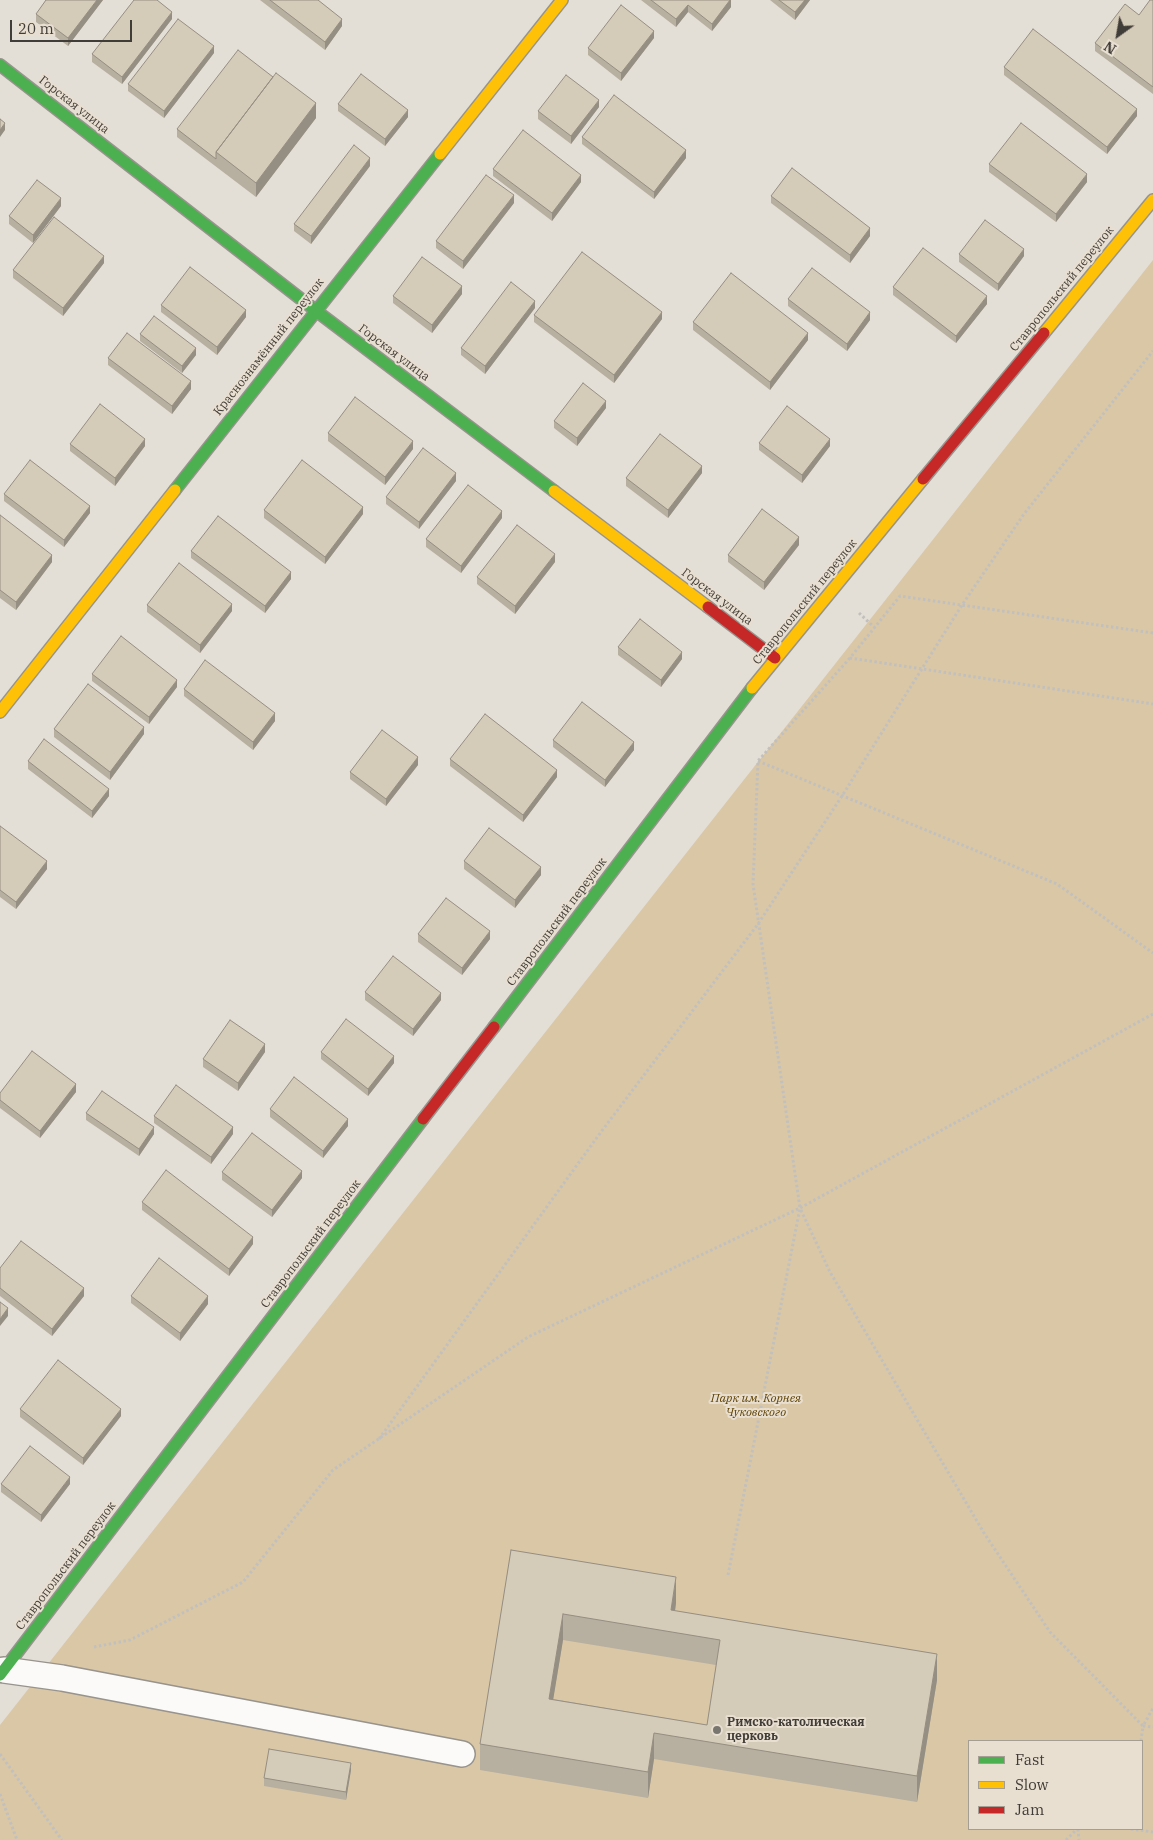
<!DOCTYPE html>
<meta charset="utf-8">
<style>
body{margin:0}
#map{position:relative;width:1153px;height:1840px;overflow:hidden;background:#e3ded6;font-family:"IBM Plex Serif",serif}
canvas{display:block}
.legend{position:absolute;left:968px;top:1740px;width:175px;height:90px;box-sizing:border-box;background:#e8dfd1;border:1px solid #a59e93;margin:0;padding:6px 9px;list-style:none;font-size:15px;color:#403c37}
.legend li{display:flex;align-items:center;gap:10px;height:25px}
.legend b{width:25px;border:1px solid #a59e93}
.north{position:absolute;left:1093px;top:10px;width:50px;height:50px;-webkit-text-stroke:4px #e8dfd1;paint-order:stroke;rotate:212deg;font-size:14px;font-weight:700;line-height:20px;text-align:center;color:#403c37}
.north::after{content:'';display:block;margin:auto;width:18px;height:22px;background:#403c37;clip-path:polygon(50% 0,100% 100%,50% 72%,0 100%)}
.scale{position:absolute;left:10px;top:20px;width:122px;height:22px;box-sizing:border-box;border:2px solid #403c37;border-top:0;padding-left:6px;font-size:15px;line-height:18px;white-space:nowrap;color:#403c37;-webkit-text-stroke:4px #e8dfd1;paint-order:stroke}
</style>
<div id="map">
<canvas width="1153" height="1840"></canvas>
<ul class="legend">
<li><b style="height:6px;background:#4caf50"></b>Fast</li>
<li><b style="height:6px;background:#ffc107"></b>Slow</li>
<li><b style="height:6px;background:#c62828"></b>Jam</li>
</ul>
<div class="north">N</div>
<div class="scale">20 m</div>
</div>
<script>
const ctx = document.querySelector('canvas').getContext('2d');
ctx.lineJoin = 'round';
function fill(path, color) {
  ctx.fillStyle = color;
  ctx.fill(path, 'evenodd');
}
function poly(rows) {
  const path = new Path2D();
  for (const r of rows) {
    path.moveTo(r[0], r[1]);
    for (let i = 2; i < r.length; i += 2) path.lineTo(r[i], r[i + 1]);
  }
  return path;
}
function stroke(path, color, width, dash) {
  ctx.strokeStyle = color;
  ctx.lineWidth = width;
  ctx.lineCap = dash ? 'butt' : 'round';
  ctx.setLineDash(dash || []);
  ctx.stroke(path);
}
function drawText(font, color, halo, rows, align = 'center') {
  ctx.font = font + ' "IBM Plex Serif",serif';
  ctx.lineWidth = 4;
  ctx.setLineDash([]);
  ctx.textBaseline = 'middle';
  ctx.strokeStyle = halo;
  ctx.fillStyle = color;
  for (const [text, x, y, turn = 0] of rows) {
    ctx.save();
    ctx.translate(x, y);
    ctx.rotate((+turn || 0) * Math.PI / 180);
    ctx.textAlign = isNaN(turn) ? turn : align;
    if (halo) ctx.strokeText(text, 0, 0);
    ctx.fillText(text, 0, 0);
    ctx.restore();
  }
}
const green = poly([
 [1153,260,1153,1840,0,1840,0,1725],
 [969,1741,1142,1741,1142,1829,969,1829]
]);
const path = poly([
 [859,613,875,628],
 [1153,633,900,596,850,658,1153,704],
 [758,761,1057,884,1153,953],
 [1153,1014,800,1208,830,1272,984,1533,1050,1632,1143,1726,1153,1708],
 [379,1439,598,1136,758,924,842,796,962,605,1024,514,1153,351],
 [728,1575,800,1208,753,884,758,761,850,658],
 [94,1647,130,1640,243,1582,333,1470,528,1337,800,1208],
 [1141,1741,1143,1726,1153,1727],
 [0,1754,62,1840],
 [0,1794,17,1840],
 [1078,1829,1079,1840],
 [1131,1829,1153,1832],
 [1066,1840,1077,1829]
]);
const lane = poly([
 [4,1670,62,1678,462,1754]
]);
const fast = poly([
 [0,65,315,310,554,491],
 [175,490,440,154],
 [494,1027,752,688],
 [0,1675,423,1119]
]);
const slow = poly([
 [440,154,562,0],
 [1044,333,1153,200],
 [554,491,708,607],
 [752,688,923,479],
 [0,712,175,490]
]);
const jam = poly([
 [923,479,1044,333],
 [708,607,775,658],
 [423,1119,494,1027]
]);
const wall = poly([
 [46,0,103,0,68,46,36,22,36,14],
 [260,0,318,0,342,26,325,50],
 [641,0,731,0,731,7,712,31,688,12,676,27],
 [770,0,810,0,795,20],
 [1153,0,1153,94,1095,51,1095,43,1139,15],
 [172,19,122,84,92,62,92,54],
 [654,38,621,81,588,55,588,48],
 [214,53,164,118,128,91,128,84],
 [1004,67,1137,116,1107,154,1004,75],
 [273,77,316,118,256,197,177,137,177,129],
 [338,104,408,117,385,146,338,111],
 [599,107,571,144,538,119,538,111],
 [582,137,686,158,654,199,582,144],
 [989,164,1087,182,1056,222,989,172],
 [370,166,311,244,294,231,294,224],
 [493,169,581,182,552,221,493,176],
 [771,196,870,236,850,263,771,203],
 [514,203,463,269,436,248,436,241],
 [61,206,33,243,9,224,9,216],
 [959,254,1024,256,998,291,959,262],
 [104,263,63,316,13,278,13,270],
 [893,287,987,304,956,343,893,295],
 [462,294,432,333,393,303,393,296],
 [788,299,870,320,847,351,788,306],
 [161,305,246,317,217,355,161,312],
 [535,308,485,374,461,355,461,348],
 [534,315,662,319,614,383,534,322],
 [693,322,808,340,770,390,693,330],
 [140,334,196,355,182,373,140,341],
 [108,358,191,389,172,414,108,365],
 [606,408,577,446,554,428,554,421],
 [328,433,413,449,385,485,328,441],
 [759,443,830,446,802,483,759,450],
 [70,444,145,446,115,486,70,451],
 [702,473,668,518,626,486,626,478],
 [456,481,419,529,386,504,386,497],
 [4,494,90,513,64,547,4,501],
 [264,510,363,514,325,564,264,518],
 [0,515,52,562,16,610,0,598],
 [502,518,461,573,426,547,426,539],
 [799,545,764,590,728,562,728,555],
 [191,551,291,579,265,613,191,558],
 [555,562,515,614,477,584,477,577],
 [147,605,232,611,200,653,147,612],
 [618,647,682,659,661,687,618,655],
 [92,674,177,687,149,724,92,681],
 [184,689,275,721,253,750,184,696],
 [54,729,144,734,110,780,54,737],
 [553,740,634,750,605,787,553,747],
 [450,759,557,777,523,822,450,766],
 [28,761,109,796,92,818,28,769],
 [418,765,386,806,350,779,350,772],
 [0,826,47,869,16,909,0,897],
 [464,861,541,875,515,908,464,869],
 [418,934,490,939,462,975,418,942],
 [365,992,441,1000,413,1036,365,1000],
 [265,1052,238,1091,203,1067,203,1059],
 [321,1052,394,1063,368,1096,321,1059],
 [76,1092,40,1138,0,1108,0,1093],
 [270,1109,348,1126,323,1158,270,1117],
 [86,1113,154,1134,139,1156,86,1120],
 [154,1116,233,1134,211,1164,154,1123],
 [222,1172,302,1178,272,1217,222,1180],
 [142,1202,253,1244,229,1276,142,1210],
 [0,1268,84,1296,52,1336,0,1296],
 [131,1296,208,1304,180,1341,131,1303],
 [20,1409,121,1416,83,1465,20,1417],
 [1,1484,70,1484,41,1522,1,1492],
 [511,1550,676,1603,675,1611,937,1680,917,1802,654,1759,648,1798,480,1770,480,1744],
 [563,1640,716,1665,707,1725,553,1699],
 [351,1770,346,1800,264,1786,264,1778]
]);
const shadedWall = poly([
 [97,0,103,0,68,46,68,38],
 [730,0,731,0,731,7,712,31,712,24],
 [805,0,810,0,795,20,795,12],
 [688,5,688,12,676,27,676,19],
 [172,12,172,19,122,84,122,77],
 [342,19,342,26,325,50,325,42],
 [654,31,654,38,621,81,621,73],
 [214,46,214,53,164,118,164,111],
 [599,100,599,107,571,144,571,136],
 [316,103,316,118,256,197,256,183],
 [1137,109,1137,116,1107,154,1107,147],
 [408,110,408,117,385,146,385,139],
 [5,123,5,130,0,137,0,130],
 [686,150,686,158,654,199,654,192],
 [370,158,370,166,311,244,311,236],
 [1087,174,1087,182,1056,222,1056,214],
 [581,175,581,182,552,221,552,213],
 [514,195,514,203,463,269,463,261],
 [61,198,61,206,33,243,33,235],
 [870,228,870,236,850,263,850,255],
 [1024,249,1024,256,998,291,998,284],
 [104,256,104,263,63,316,63,308],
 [462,286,462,294,432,333,432,325],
 [987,296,987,304,956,343,956,336],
 [535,301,535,308,485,374,485,366],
 [246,310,246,317,217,355,217,347],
 [662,312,662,319,614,383,614,375],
 [870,312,870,320,847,351,847,344],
 [808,333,808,340,770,390,770,382],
 [196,348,196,355,182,373,182,366],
 [191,381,191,389,172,414,172,406],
 [606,401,606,408,577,446,577,438],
 [145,439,145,446,115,486,115,478],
 [830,439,830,446,802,483,802,475],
 [413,441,413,449,385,485,385,477],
 [702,466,702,473,668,518,668,510],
 [456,473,456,481,419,529,419,522],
 [90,506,90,513,64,547,64,540],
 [363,507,363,514,325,564,325,557],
 [502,511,502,518,461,573,461,566],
 [799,537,799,545,764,590,764,582],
 [555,554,555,562,515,614,515,606],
 [52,555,52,562,16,610,16,602],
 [291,572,291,579,265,613,265,606],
 [232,604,232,611,200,653,200,645],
 [682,652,682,659,661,687,661,680],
 [177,680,177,687,149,724,149,717],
 [275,713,275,721,253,750,253,742],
 [144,727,144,734,110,780,110,772],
 [634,742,634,750,605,787,605,780],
 [418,757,418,765,386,806,386,799],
 [557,770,557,777,523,822,523,815],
 [109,789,109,796,92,818,92,811],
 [47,861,47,869,16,909,16,902],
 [541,867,541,875,515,908,515,900],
 [490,931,490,939,462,975,462,968],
 [441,993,441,1000,413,1036,413,1029],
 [265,1044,265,1052,238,1091,238,1083],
 [394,1056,394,1063,368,1096,368,1089],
 [76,1084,76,1092,40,1138,40,1131],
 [348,1119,348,1126,323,1158,323,1151],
 [154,1127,154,1134,139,1156,139,1149],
 [233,1127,233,1134,211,1164,211,1157],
 [302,1171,302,1178,272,1217,272,1210],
 [253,1237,253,1244,229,1276,229,1269],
 [84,1288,84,1296,52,1336,52,1329],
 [208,1296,208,1304,180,1341,180,1333],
 [8,1308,8,1316,0,1326,0,1319],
 [121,1409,121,1416,83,1465,83,1458],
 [70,1477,70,1484,41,1522,41,1515],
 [676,1577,676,1603,672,1632,671,1610],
 [563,1614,563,1640,549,1725,549,1699],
 [937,1654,937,1680,917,1802,917,1776],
 [654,1733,654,1759,648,1798,648,1772],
 [351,1763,351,1770,346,1800,346,1792]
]);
const building = poly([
 [46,0,97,0,68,38,36,14,46,0],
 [134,0,157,0,172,12,122,77,92,54,134,0],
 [270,0,318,0,342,19,325,42,270,0],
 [651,0,730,0,712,24,688,5,676,19,651,0],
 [779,0,805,0,795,12,779,0],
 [1150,0,1153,0,1153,87,1095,43,1125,4,1139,15,1150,0],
 [621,5,654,31,621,73,588,48,621,5],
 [178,19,214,46,164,111,128,84,178,19],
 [1033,29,1137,109,1107,147,1004,67,1033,29],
 [238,50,273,77,216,152,216,159,177,129,238,50],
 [276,73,316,103,256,183,216,152,276,73],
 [361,74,408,110,385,139,338,104,361,74],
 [566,75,599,100,571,136,538,111,566,75],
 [614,95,686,150,654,192,582,137,614,95],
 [0,119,5,123,0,130,0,119],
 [1021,123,1087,174,1056,214,989,164,1021,123],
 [523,130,581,175,552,213,493,169,523,130],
 [354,145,370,158,311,236,294,224,354,145],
 [792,168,870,228,850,255,771,196,792,168],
 [486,175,514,195,463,261,436,241,486,175],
 [37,180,61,198,33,235,9,216,37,180],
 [54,217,104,256,63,308,13,270,54,217],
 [985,220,1024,249,998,284,959,254,985,220],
 [923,248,987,296,956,336,893,287,923,248],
 [582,252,662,312,614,375,534,315,582,252],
 [422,257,462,286,432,325,393,296,422,257],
 [190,267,246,310,217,347,161,305,190,267],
 [812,268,870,312,847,344,788,299,812,268],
 [731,273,808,333,770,382,693,322,731,273],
 [511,282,535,301,485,366,461,348,511,282],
 [154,316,196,348,182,366,140,334,154,316],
 [127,333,191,381,172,406,108,358,127,333],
 [583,383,606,401,577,438,554,421,583,383],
 [355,397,413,441,385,477,328,433,355,397],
 [100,404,145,439,115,478,70,444,100,404],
 [787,406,830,439,802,475,759,443,787,406],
 [660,434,702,466,668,510,626,478,660,434],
 [423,448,456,473,419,522,386,497,423,448],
 [30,460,90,506,64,540,4,494,30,460],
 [302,460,363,507,325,557,264,510,302,460],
 [468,485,502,511,461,566,426,539,468,485],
 [762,509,799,537,764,582,728,555,762,509],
 [0,515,52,555,16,602,0,590,0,515],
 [218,516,291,572,265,606,191,551,218,516],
 [517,525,555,554,515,606,477,577,517,525],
 [179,563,232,604,200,645,147,605,179,563],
 [640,619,682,652,661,680,618,647,640,619],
 [121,636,177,680,149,717,92,674,121,636],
 [205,660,275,713,253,742,184,689,205,660],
 [88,684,144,727,110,772,54,729,88,684],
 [582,702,634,742,605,780,553,740,582,702],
 [485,714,557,770,523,815,450,759,485,714],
 [382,730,418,757,386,799,350,772,382,730],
 [44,739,109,789,92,811,28,761,44,739],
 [0,826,47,861,16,902,0,890,0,826],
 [489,828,541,867,515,900,464,861,489,828],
 [446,898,490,931,462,968,418,934,446,898],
 [393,956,441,993,413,1029,365,992,393,956],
 [346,1019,394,1056,368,1089,321,1052,346,1019],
 [230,1020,265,1044,238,1083,203,1059,230,1020],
 [32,1051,76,1084,40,1131,0,1100,0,1093,32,1051],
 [294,1077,348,1119,323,1151,270,1109,294,1077],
 [176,1085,233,1127,211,1157,154,1116,176,1085],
 [102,1091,154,1127,139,1149,86,1113,102,1091],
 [252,1133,302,1171,272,1210,222,1172,252,1133],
 [166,1170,253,1237,229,1269,142,1202,166,1170],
 [21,1241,84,1288,52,1329,0,1288,0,1268,21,1241],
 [159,1258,208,1296,180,1333,131,1296,159,1258],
 [0,1302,8,1308,0,1319,0,1302],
 [58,1360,121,1409,83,1458,20,1409,58,1360],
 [30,1446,70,1477,41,1515,1,1484,30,1446],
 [511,1550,676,1577,671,1610,937,1654,917,1776,654,1733,648,1772,480,1744,511,1550],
 [563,1614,720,1640,707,1725,549,1699,563,1614],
 [269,1749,351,1763,346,1792,264,1778,269,1749]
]);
const markers = [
 [717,1730,5,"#79756f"]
];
const streetNames = [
 ["Горская улица",74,105,38],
 ["Ставропольский переулок",1062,289,-51],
 ["Краснознамённый переулок",269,347,-52],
 ["Горская улица",394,353,37],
 ["Горская улица",717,597,37],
 ["Ставропольский переулок",805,602,-51],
 ["Ставропольский переулок",557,922,-53],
 ["Ставропольский переулок",311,1244,-53],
 ["Ставропольский переулок",66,1566,-53]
];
const parkNames = [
 ["Парк им. Корнея",756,1399],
 ["Чуковского",756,1413]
];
const poiNames = [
 ["Римско-католическая",727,1723],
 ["церковь",727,1737]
];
fill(green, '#dac7a6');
stroke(lane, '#97938d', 28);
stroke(fast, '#97938d', 14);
stroke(slow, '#97938d', 14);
stroke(jam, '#97938d', 14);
stroke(path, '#c2c0bd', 3, [2.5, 2.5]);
stroke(lane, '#fbfaf9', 25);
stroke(fast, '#4caf50', 11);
stroke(slow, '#ffc107', 11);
stroke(jam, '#c62828', 11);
fill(wall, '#b7af9f');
fill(shadedWall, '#958e82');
fill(building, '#d5cbb9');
stroke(building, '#958e82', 1);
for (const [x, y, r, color] of markers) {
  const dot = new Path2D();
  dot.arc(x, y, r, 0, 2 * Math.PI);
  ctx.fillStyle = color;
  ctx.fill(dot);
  stroke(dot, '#e8dfd1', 2);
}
drawText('12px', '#403c37', '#e8dfd1', streetNames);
drawText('italic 12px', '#604304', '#e8dfd1', parkNames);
drawText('bold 12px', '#403c37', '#e8dfd1', poiNames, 'left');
</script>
